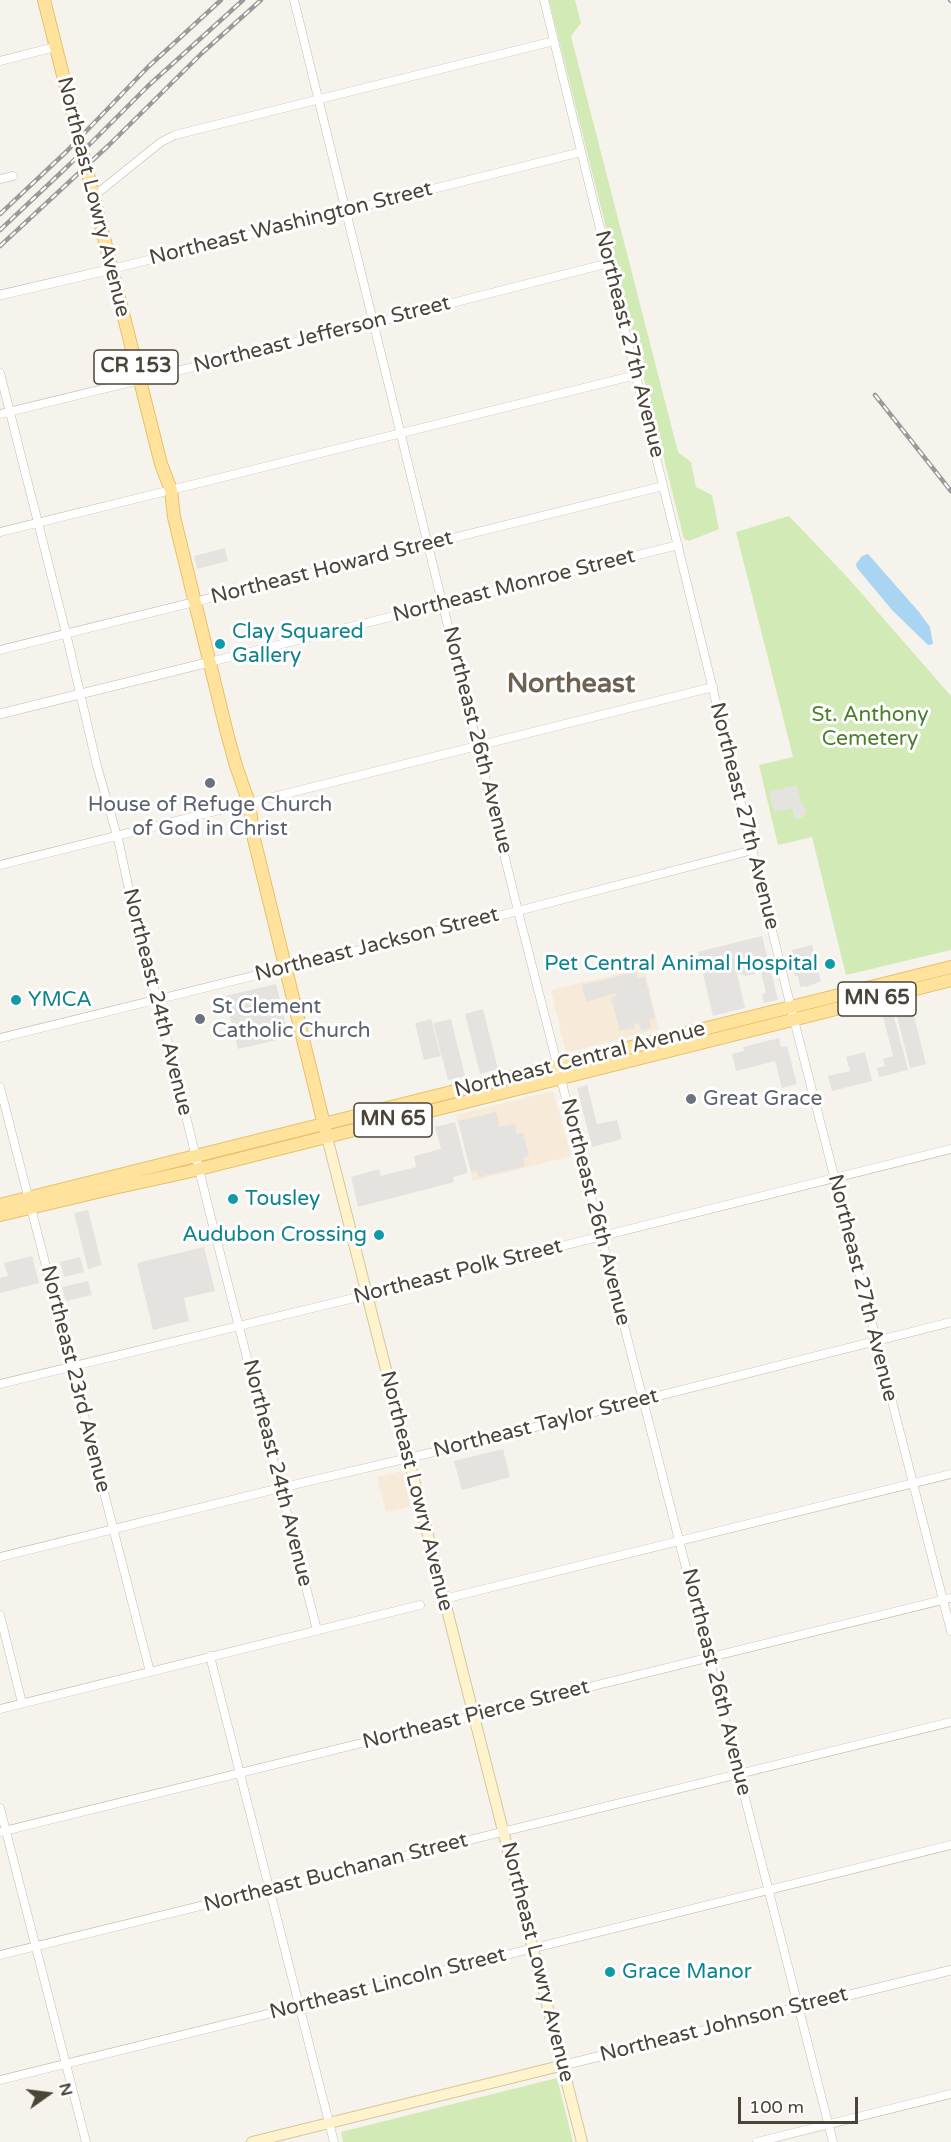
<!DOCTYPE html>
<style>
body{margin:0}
#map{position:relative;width:951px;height:2142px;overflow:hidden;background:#f6f3ec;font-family:"Varela Round",sans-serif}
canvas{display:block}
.north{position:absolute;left:18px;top:2064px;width:60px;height:60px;-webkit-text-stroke:4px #fff;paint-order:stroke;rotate:76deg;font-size:16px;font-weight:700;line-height:24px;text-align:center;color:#4b4439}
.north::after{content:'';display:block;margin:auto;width:21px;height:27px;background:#4b4439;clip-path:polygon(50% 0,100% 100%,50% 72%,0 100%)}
.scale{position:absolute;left:738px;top:2097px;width:120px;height:27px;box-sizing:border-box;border:3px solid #4b4439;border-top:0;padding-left:8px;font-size:18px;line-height:21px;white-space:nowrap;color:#4b4439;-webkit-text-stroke:4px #fff;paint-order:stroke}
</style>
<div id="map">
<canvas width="951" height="2142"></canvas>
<div class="north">N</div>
<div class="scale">100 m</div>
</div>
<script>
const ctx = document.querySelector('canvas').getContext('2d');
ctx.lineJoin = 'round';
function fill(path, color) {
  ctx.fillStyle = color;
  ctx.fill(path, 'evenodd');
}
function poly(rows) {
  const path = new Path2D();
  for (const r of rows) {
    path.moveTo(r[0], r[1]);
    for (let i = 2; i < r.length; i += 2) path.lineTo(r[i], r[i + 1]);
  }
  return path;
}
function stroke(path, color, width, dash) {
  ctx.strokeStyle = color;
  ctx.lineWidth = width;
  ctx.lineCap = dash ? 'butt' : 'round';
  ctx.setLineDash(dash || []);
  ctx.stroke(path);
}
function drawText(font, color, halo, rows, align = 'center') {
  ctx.font = font + ' "Varela Round",sans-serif';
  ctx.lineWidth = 6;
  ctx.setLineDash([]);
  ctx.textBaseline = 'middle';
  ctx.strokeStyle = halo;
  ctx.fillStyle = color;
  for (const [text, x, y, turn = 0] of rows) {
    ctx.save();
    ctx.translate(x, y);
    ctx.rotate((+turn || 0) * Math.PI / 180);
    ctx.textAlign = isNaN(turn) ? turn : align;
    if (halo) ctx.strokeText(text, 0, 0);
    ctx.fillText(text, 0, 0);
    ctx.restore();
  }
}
const commercial = poly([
 [644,968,659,1029,566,1053,551,990],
 [553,1091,571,1156,473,1181,456,1115],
 [402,1471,411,1506,386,1512,377,1477]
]);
const green = poly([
 [549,0,575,0,581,23,571,36,678,452,691,462,696,487,712,495,719,529,689,541,684,539],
 [789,516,849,579,951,696,951,950,846,975,812,837,778,845,759,765,793,757,736,532],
 [557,2078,573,2142,343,2142,341,2132]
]);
const parking = poly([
 [225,548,228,561,197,569,194,556],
 [797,785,801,803,807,810,802,818,795,819,792,808,774,812,769,792],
 [762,936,778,1000,764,1003,762,994,766,993,758,959,752,960,755,974,746,976,737,973,745,1008,713,1016,698,952],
 [812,945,821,981,807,987,806,986,800,987,798,976,795,976,794,969,796,968,792,950],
 [636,972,638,978,645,977,655,1018,649,1020,651,1028,641,1031,639,1023,634,1024,635,1028,620,1031,611,997,617,996,616,993,586,1002,582,985],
 [276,984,289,1037,238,1049,225,996],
 [483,1009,498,1069,480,1074,465,1014],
 [892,1009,908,1070,879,1077,877,1068,885,1066,883,1059,893,1056,882,1012],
 [913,1012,926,1064,910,1068,897,1016],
 [431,1019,441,1056,424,1060,415,1023],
 [451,1019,465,1076,448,1080,433,1023],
 [779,1038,781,1047,787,1046,797,1084,782,1088,775,1061,736,1071,732,1054,744,1051,743,1047],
 [865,1052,872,1081,832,1091,828,1076,850,1071,846,1057],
 [587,1085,597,1124,617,1120,622,1139,592,1147,577,1088],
 [496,1112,500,1127,515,1124,517,1134,523,1133,529,1156,523,1158,525,1166,479,1177,477,1171,471,1172,458,1121],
 [455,1122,468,1173,453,1177,454,1182,358,1207,351,1177,379,1169,381,1176,416,1167,414,1156,441,1149,435,1127],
 [88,1210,102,1265,88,1269,74,1213],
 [204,1247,215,1291,184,1298,189,1321,153,1330,137,1263],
 [32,1256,39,1283,0,1293,0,1278,8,1276,4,1263],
 [80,1257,84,1272,64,1277,60,1262],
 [88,1281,92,1295,66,1301,62,1287],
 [503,1449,510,1477,462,1490,454,1461]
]);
const water = poly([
 [868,554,919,612,930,627,933,644,928,645,892,610,857,568,856,564,862,556]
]);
const minor = poly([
 [294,0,520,919,833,2142],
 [544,0,794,1020,951,1631],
 [0,61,55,47],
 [0,179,13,176],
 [94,196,161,142,175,135,554,41],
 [112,269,581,152],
 [0,373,66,633,97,766,119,843,135,918,157,999,212,1222,317,1630],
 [0,414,366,325,609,263],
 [171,490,636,375],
 [0,532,163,492],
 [0,650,663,486],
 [210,662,678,545],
 [249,803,713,687],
 [0,865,240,805],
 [0,1038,518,911,753,850],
 [0,1087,150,1672],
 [0,1384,358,1297,951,1149],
 [0,1557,280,1488,464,1445,951,1322],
 [444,1599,951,1474],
 [0,1615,22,1703],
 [210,1656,334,2142],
 [0,1709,420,1605],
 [0,1808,86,2142],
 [0,1832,951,1598],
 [0,1955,951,1722],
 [0,2080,951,1845],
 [757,2142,951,2094]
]);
const tertiary = poly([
 [0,295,112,269],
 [0,714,210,662],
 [564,2065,951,1970]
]);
const secondary = poly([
 [327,1137,582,2142],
 [252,2142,564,2065]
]);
const primary = poly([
 [44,0,161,464,171,490,174,517,227,733,236,766,249,803,254,839,327,1137],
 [0,1205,951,967],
 [0,1215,114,1188,187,1172,951,980]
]);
const rail = poly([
 [950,0,951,1],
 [0,214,66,152,148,67,221,0],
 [0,230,69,165,148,86,243,0],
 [0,246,109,145,202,53,261,0],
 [875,395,951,491]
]);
const markers = [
 [220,644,6,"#0f9aa8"],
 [210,783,6,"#6b7280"],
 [830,964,6,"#0f9aa8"],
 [16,1000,6,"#0f9aa8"],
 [200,1019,6,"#6b7280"],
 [691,1099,6,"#6b7280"],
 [233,1199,6,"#0f9aa8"],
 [379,1235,6,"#0f9aa8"],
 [610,1972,6,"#0f9aa8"]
];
const shields = [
 [136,367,84],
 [877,999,78],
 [393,1120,78]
];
const shieldNames = [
 ["CR 153",136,367],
 ["MN 65",877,999],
 ["MN 65",393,1120]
];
const streetNames = [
 ["Northeast Lowry Avenue",93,197,76],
 ["Northeast Washington Street",291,224,-14],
 ["Northeast Jefferson Street",322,335,-14],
 ["Northeast 27th Avenue",629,344,76],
 ["Northeast Howard Street",332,568,-14],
 ["Northeast Monroe Street",514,586,-14],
 ["Northeast 26th Avenue",477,740,76],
 ["Northeast 27th Avenue",744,816,76],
 ["Northeast Jackson Street",377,945,-14],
 ["Northeast 24th Avenue",157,1002,76],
 ["Northeast Central Avenue",580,1060,-14],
 ["Northeast 26th Avenue",595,1212,76],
 ["Northeast Polk Street",458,1272,-14],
 ["Northeast 27th Avenue",862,1288,76],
 ["Northeast 23rd Avenue",75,1379,76],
 ["Northeast Taylor Street",546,1424,-14],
 ["Northeast 24th Avenue",277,1473,76],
 ["Northeast Lowry Avenue",416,1491,76],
 ["Northeast 26th Avenue",716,1682,76],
 ["Northeast Pierce Street",476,1715,-14],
 ["Northeast Buchanan Street",336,1873,-14],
 ["Northeast Lowry Avenue",537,1962,76],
 ["Northeast Lincoln Street",388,1984,-14],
 ["Northeast Johnson Street",724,2025,-14]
];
const cultureNames = [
 ["Clay Squared",232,632],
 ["Gallery",232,656],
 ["Pet Central Animal Hospital",818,964,"right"],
 ["YMCA",28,1000],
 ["Tousley",245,1199],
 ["Audubon Crossing",367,1235,"right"],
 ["Grace Manor",622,1972]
];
const parkNames = [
 ["St. Anthony",870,715],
 ["Cemetery",870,739]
];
const worshipNames = [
 ["House of Refuge Church",210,805,"center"],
 ["of God in Christ",210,829,"center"],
 ["St Clement",212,1007],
 ["Catholic Church",212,1031],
 ["Great Grace",703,1099]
];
const districtNames = [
 ["Northeast",571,685]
];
fill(commercial, '#f7ead8');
fill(green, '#d2eab5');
fill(parking, '#e5e3e0');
fill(water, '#a9d4f2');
stroke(minor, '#c2bbae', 9);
stroke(tertiary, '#c2bbae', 10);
stroke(secondary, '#d6c79b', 12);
stroke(primary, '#e6c16a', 14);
stroke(minor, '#fff', 8);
stroke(tertiary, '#fff', 9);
stroke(secondary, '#fff3cd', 10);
stroke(primary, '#ffe39c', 12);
stroke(rail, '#9a9a9a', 4.5);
stroke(rail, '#fff', 2, [7]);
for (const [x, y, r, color] of markers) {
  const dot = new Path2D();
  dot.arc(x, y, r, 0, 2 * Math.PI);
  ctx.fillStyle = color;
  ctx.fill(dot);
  stroke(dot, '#fff', 2);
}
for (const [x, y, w] of shields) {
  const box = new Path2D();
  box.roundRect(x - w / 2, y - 17, w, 34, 4.5);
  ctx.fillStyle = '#fff';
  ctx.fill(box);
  stroke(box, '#4b4439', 1.5);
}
drawText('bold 20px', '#4b4439', null, shieldNames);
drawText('21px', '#4b4439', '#fff', streetNames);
drawText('21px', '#0d838f', '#fff', cultureNames, 'left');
drawText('21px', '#4a7f2a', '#fff', parkNames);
drawText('21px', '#5b616d', '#fff', worshipNames, 'left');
drawText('bold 27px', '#6e6250', '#fff', districtNames);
</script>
